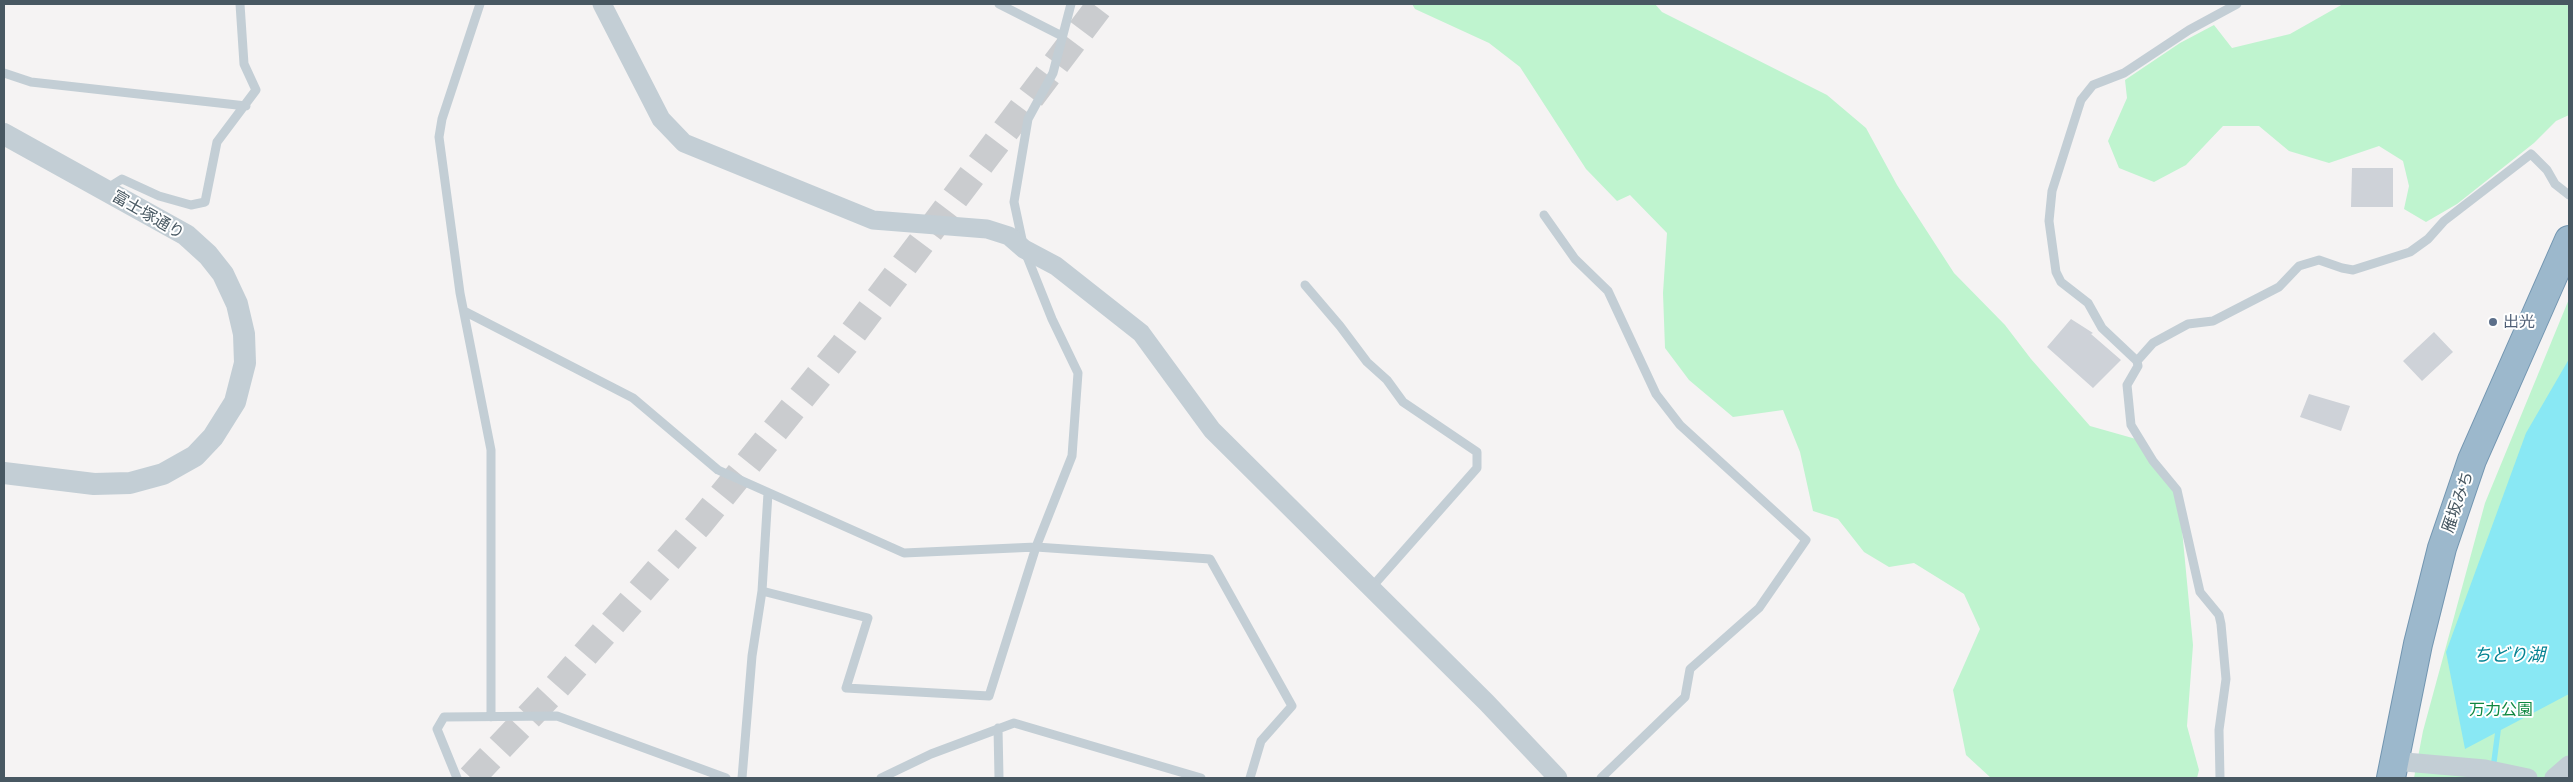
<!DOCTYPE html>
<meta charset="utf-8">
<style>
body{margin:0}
#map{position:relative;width:2573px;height:782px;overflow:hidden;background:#f5f3f3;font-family:Raleway,sans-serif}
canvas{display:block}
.frame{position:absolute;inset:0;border:5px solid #485862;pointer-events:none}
</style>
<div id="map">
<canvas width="2573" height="782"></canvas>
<div class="frame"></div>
</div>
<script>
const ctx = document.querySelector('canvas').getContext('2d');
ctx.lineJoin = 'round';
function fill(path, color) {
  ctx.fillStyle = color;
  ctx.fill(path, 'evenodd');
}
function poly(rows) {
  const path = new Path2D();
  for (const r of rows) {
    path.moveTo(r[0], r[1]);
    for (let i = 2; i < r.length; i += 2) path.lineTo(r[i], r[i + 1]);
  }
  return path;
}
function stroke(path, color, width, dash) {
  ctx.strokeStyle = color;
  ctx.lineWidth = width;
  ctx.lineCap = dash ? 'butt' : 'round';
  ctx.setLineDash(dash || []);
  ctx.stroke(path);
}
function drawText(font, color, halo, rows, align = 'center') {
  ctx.font = font + ' Raleway,"Noto Sans JP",sans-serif';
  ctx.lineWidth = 4;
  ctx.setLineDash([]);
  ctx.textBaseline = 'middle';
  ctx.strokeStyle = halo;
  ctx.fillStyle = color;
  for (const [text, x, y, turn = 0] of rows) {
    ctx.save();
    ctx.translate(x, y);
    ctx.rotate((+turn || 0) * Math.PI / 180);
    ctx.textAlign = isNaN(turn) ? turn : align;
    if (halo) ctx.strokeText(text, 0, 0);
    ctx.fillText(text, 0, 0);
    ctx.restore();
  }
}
const green = poly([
 [1412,4,1655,4,1662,12,1827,95,1866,128,1897,185,1954,273,2005,325,2031,359,2090,426,2143,441,2179,498,2193,645,2187,726,2199,770,2197,778,1991,778,1966,755,1953,690,1980,629,1964,594,1914,563,1889,567,1864,552,1838,519,1813,511,1800,452,1783,410,1733,417,1689,380,1665,348,1663,293,1667,233,1630,195,1617,201,1586,169,1520,67,1489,43,1415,9],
 [2343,4,2569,4,2569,115,2556,121,2534,143,2457,204,2426,222,2404,209,2409,186,2403,161,2379,146,2329,163,2289,151,2259,126,2223,126,2186,165,2154,182,2119,168,2108,141,2127,98,2125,80,2180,43,2214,25,2232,48,2290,34],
 [2569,299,2569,778,2414,778,2423,731,2485,503]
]);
const water = poly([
 [2569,359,2569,694,2465,749,2446,652,2526,433]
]);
const stream = poly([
 [2493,769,2498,731]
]);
const building = poly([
 [2352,168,2393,168,2393,207,2351,207],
 [2071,319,2093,333,2091,334,2121,360,2093,388,2047,347],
 [2434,332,2453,352,2422,381,2403,361],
 [2309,394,2350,406,2341,431,2300,417]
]);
const motorwayTunnel = poly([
 [471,778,555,689,700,523,844,345,1101,4]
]);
const service = poly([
 [480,4,442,119,439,137,460,293,491,450,491,717],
 [999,4,1062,36],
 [2237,4,2189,30,2124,73,2093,85,2081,100,2052,191,2049,221,2056,272,2061,282,2088,303,2102,328,2137,361,2153,343,2188,324,2213,321,2279,287,2299,266,2319,260,2342,268,2353,270,2410,252,2428,239,2444,221,2531,154,2547,170,2555,184,2569,195],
 [4,73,31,82,246,106],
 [106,189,122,179,159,196,191,205,205,202,217,142,256,90,244,64,240,4],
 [1544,215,1575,259,1608,291,1656,394,1680,425,1806,540,1759,608,1690,669,1685,697,1601,778],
 [1305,285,1340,326,1367,362,1387,380,1403,402,1477,452,1477,468,1371,588],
 [464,311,633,398,718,470,904,553,1036,547,1072,456,1078,373,1052,319,1024,249,1014,202,1028,119,1053,73,1071,4],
 [2137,361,2138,366,2127,385,2131,425,2153,461,2177,490,2200,592,2219,615,2221,624,2226,679,2219,730,2220,778],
 [762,591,768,493],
 [998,728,999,778],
 [457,778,437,729,444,717,557,716,726,778],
 [742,778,752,656,762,591,868,618,846,688,989,696,1036,547,1210,559,1292,706,1261,741,1250,778],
 [881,778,931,754,1014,723,1201,778]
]);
const minor = poly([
 [602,4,661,119,684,143,873,220,987,229,1009,236,1024,249,1056,266,1141,333,1212,430,1487,703,1558,778],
 [2394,761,2485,769,2528,778],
 [2554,778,2569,765]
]);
const tertiary = poly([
 [4,134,186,235,208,255,223,274,237,304,244,334,245,363,235,402,213,437,195,456,163,474,130,483,94,484,4,473]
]);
const trunk = poly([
 [2391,778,2418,644,2442,548,2472,460,2569,240]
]);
const markers = [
 [2493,322,5,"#5c6f8a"]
];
const streetNames = [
 ["富士塚通り",148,215,30],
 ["雁坂みち",2458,502,-71]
];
const serviceNames = [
 ["出光",2503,322]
];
const parkNames = [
 ["万力公園",2501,710]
];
const waterNames = [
 ["ちどり湖",2509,656]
];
fill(green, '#bff4cf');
fill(water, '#89e8f4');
stroke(stream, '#89e8f4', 5.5);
fill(building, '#ced2d8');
stroke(motorwayTunnel, '#cacccf', 28, [28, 14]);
stroke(trunk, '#7295b0', 30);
stroke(service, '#c3ced5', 9);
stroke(minor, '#c3ced5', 19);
stroke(tertiary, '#c3ced5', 22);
stroke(trunk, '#9cb8cc', 28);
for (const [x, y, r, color] of markers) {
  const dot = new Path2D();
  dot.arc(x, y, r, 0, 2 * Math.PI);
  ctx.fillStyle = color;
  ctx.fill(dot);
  stroke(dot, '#fff', 2);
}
drawText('16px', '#485862', '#fff', streetNames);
drawText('16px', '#4e5e75', '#fff', serviceNames, 'left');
drawText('16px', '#0f8740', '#fff', parkNames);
drawText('italic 18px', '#048292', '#fff', waterNames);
</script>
